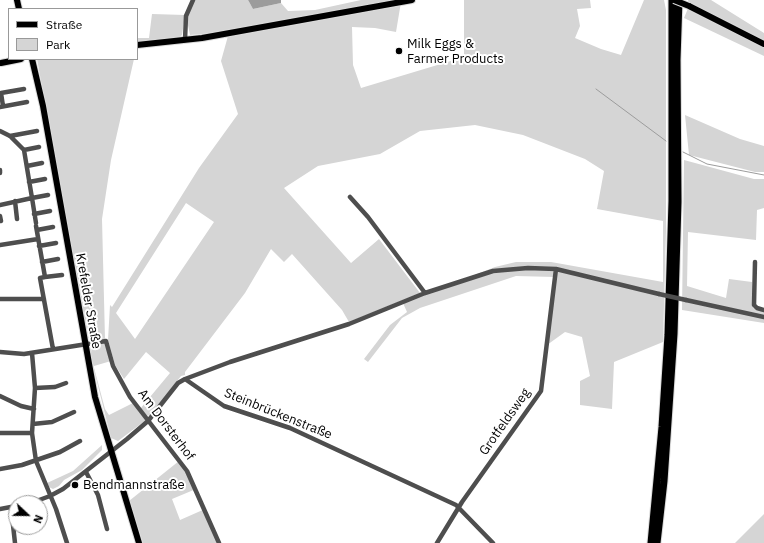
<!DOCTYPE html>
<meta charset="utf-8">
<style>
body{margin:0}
#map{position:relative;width:764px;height:543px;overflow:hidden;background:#fff;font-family:"IBM Plex Sans",sans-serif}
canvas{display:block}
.legend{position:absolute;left:8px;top:8px;width:130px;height:52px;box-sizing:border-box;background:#fff;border:1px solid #999;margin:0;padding:5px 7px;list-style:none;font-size:12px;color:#000}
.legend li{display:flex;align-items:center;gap:8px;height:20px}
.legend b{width:20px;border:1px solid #999}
.north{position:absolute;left:8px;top:495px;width:40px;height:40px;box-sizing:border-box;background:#fff;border:1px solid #999;border-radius:50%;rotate:112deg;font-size:11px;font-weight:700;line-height:16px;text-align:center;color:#000}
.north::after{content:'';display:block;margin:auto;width:14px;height:18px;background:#000;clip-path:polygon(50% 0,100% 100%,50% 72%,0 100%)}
</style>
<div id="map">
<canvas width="764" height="543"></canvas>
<ul class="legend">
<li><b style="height:5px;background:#000"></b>Straße</li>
<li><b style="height:11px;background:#d5d5d5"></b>Park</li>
</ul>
<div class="north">N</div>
</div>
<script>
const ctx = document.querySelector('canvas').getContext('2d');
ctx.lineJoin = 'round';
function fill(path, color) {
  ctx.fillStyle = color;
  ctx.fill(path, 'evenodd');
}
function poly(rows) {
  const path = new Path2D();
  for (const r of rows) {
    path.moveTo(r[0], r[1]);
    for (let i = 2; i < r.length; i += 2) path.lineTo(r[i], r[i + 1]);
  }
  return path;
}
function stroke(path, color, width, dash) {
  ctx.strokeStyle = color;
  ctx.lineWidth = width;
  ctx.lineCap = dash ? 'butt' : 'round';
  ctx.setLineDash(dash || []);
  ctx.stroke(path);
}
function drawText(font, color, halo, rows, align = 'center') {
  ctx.font = font + ' "IBM Plex Sans",sans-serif';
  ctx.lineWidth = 4;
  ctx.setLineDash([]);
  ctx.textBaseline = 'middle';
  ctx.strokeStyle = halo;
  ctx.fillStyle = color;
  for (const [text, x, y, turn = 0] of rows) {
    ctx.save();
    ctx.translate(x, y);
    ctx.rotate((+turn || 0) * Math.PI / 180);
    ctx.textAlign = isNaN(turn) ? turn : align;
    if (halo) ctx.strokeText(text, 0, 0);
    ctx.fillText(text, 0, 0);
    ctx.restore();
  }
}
const green = poly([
 [193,0,248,0,253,9,281,3,288,11,315,10,361,0,396,0,227,32,190,35,186,16],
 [464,0,590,0,591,8,577,9,580,26,575,38,601,49,621,55,644,0,664,0,666,10,666,231,663,342,614,362,612,409,580,405,580,381,590,376,582,337,565,332,547,345,555,277,516,276,420,308,402,318,368,362,364,359,390,325,407,312,403,303,495,267,516,262,551,262,663,282,663,221,597,209,604,171,585,159,523,135,475,125,420,131,380,154,318,166,284,188,351,263,379,239,420,293,349,322,342,310,292,254,284,262,271,249,245,293,185,372,185,375,181,376,151,415,146,416,140,409,170,373,146,352,124,379,115,365,108,340,110,305,112,307,199,168,238,114,221,61,228,36,401,2,396,32,375,28,352,27,353,65,361,88,464,57],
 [186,203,214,222,135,339,116,313],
 [688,0,711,0,764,33,764,56,684,18,689,6],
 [152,14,185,15,182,35,179,38,137,42,137,38,149,38],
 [37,59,134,59,111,160,102,219,105,339,87,338],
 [685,115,740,139,764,146,764,172,755,172,689,155],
 [684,160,754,179,764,179,764,208,757,210,756,240,688,232,687,286,726,298,729,279,752,282,753,308,764,312,764,323,682,310],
 [105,343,111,361,94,366,93,364,105,409,109,415,135,402,146,420,118,441,111,438,88,346,90,345,91,353,92,345],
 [102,445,102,450,82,470,64,480,59,486,53,489,49,487,47,483,73,471],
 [179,461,196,489,172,499,180,520,205,509,219,543,143,543,129,501],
 [764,514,764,543,735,543]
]);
const water = poly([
 [248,0,281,0,281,3,253,9]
]);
const stream = poly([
 [596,89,666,141],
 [683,152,707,164,764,175]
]);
const minor = poly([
 [185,40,186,16,193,0],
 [3,106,1,93,24,89],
 [0,107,27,102],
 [0,131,10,136,24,150,32,198,0,205],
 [10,136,37,131],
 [24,150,39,147],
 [27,166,42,163],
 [0,170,0,173],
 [29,182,45,179],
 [350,197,368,217,425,293],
 [32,198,36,223],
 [32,198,48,195],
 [15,201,17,219],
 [34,214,50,211],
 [0,216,1,221],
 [36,226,45,277,40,278,53,349],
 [37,230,53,227],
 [0,245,38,239],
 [39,246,56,243],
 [42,262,58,259],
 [755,262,754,305,757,308,764,310],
 [45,277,62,275],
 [0,299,44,299],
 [686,300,764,317],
 [0,352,24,354,106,341,113,366,130,397,187,471,219,543],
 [32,353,35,388,32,433,36,461,56,509,67,543],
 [185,379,230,362,349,324,425,293,493,271,528,268,556,269,659,294],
 [35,388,55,387,66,383],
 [0,396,21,406,34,409],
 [33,424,52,422,74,412],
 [0,433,32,433],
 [0,469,22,465,60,452,80,441],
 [86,472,98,495,107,529],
 [31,503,50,496,63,489,127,439,148,421,178,383,185,379,224,406,290,428,456,505,493,543],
 [11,507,15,543],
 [0,509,16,506],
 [437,543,462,502,541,391,556,269]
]);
const major = poly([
 [17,0,19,9],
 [689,6,764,44],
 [137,45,202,38,412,0],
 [32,59,43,106,95,397,139,543],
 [1,63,21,59]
]);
const highway = poly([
 [651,543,662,427,668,335,672,201,672,0],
 [657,543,664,481,674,334,678,202,677,60,679,0]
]);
const minorBridge = poly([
 [659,294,686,300]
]);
const majorBridge = poly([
 [674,0,689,6]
]);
const markers = [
 [399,51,4,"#000"],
 [75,485,4,"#000"]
];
const poiNames = [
 ["Milk Eggs &",407,44],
 ["Farmer Products",407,59],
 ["Bendmannstraße",83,485]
];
const streetNames = [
 ["Krefelder Straße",88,301,80],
 ["Steinbrückenstraße",278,414,22],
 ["Grotfeldsweg",505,422,-55],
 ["Am Dorsterhof",166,425,53]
];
fill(green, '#d5d5d5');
fill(water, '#9c9c9c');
stroke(stream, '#9c9c9c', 1);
stroke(major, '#dbdbdb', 8);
stroke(highway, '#dbdbdb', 9);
stroke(minor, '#4e4e4e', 4.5);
stroke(major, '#000', 6);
stroke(highway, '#000', 7);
stroke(majorBridge, '#dbdbdb', 8, []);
stroke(minorBridge, '#4e4e4e', 4.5);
stroke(majorBridge, '#000', 6);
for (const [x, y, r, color] of markers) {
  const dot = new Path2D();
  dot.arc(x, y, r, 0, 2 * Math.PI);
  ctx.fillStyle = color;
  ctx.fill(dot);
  stroke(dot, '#fff', 1.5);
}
drawText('13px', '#000', '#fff', poiNames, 'left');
drawText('13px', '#000', '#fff', streetNames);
</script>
